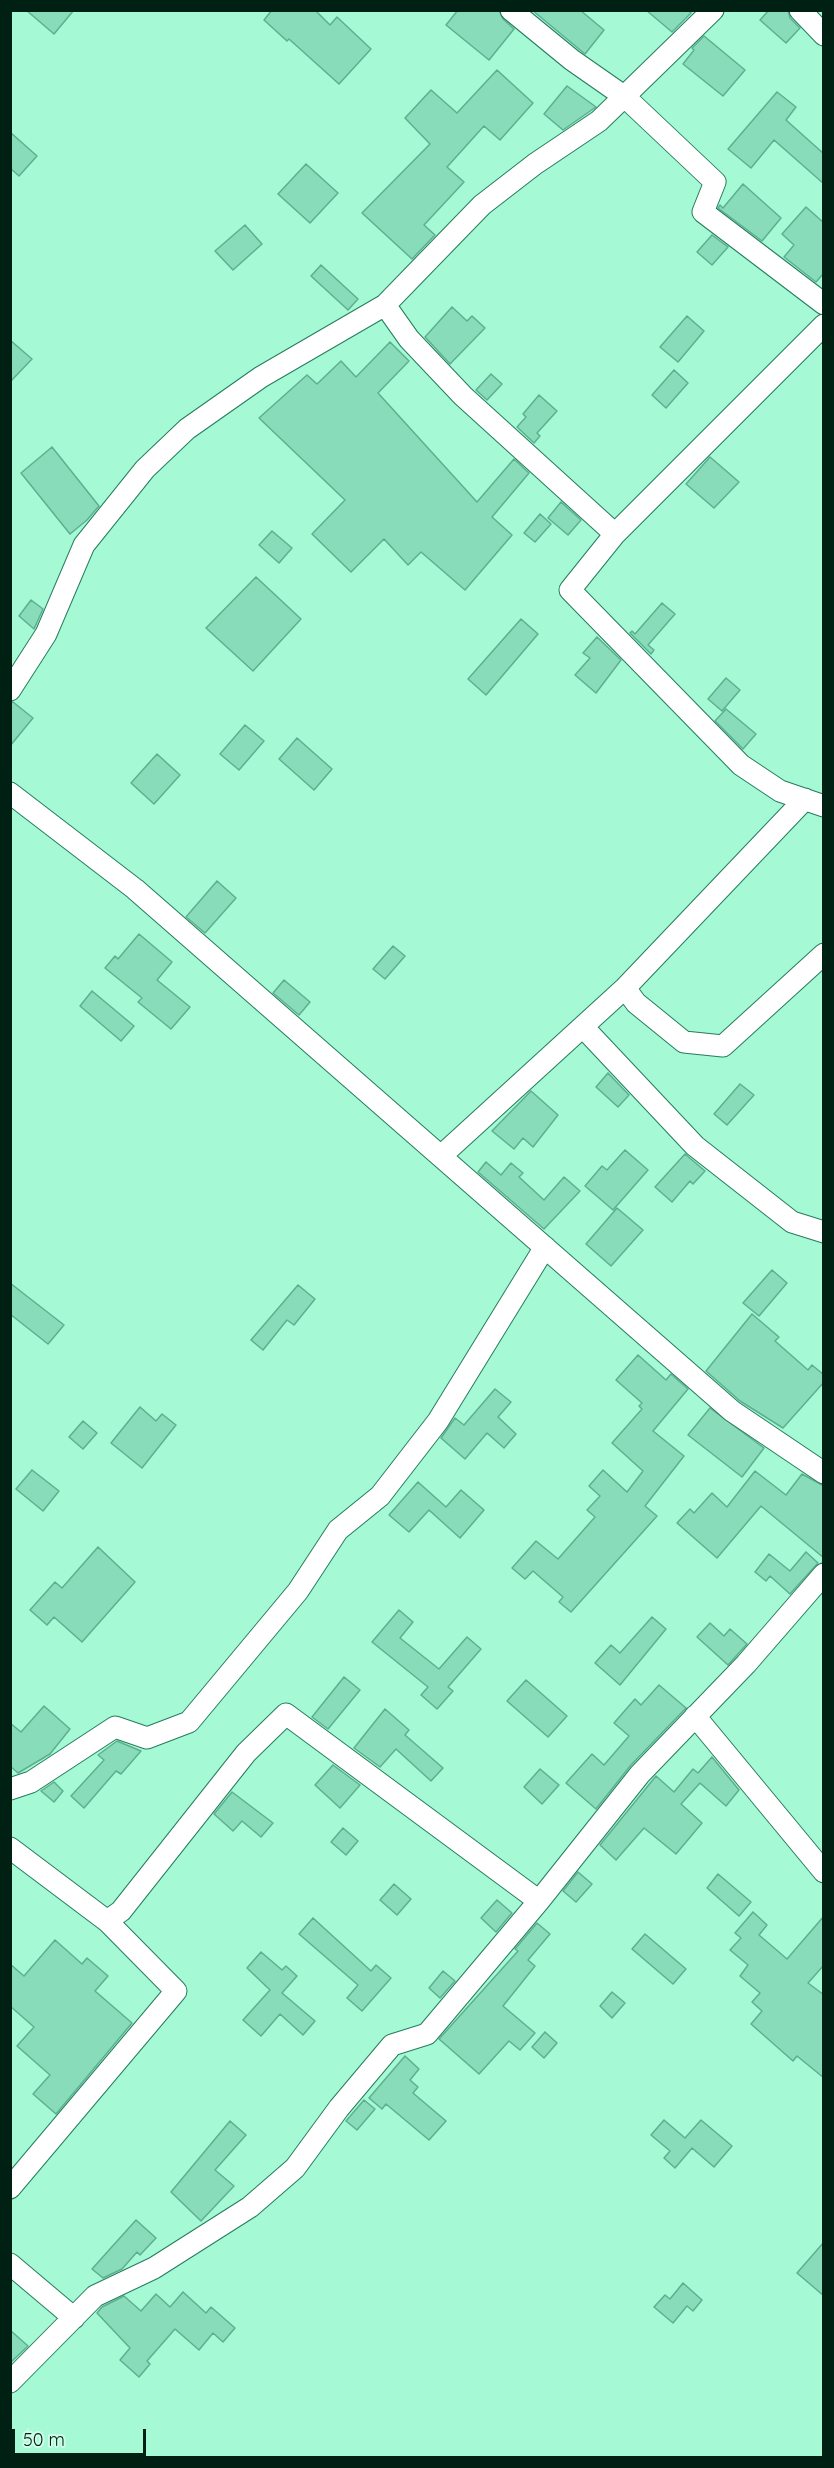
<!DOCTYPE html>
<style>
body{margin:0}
#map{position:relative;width:834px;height:2468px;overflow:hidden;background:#a5f9d5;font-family:Quicksand,sans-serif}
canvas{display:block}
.frame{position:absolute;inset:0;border:12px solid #002013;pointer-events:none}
.scale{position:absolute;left:12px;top:2429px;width:134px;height:27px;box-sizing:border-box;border:3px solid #002013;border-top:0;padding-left:8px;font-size:18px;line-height:21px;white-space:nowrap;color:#002013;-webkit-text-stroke:4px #cefee8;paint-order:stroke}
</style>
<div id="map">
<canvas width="834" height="2468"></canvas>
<div class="frame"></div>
<div class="scale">50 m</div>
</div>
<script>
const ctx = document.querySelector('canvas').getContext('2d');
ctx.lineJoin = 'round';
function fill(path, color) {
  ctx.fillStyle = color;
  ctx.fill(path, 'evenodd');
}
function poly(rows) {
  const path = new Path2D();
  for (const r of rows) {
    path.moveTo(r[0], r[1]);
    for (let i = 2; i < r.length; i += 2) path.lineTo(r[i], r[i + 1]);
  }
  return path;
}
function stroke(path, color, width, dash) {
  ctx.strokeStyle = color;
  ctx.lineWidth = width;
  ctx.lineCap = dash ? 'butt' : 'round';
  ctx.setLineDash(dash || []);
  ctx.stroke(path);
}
const building = poly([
 [26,10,74,10,54,34,26,10],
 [272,10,315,10,330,25,337,17,371,49,339,84,289,39,287,41,264,20,272,10],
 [458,10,499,10,503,19,514,29,489,60,446,25,458,10],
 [532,10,580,10,604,30,585,54,532,10],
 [646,10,688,10,691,13,672,32,646,10],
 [769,10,788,10,790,18,800,28,786,43,760,20,769,10],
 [704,36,745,70,723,96,683,64,694,50,692,48,704,36],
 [497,70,533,103,500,140,484,126,447,167,464,182,424,225,435,235,412,259,362,213,430,144,405,118,431,90,457,113,497,70],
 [567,86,596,107,563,130,544,114,567,86],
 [777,92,796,107,786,120,824,154,824,184,774,140,751,168,728,149,777,92],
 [10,132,37,156,19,176,10,168,10,132],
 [306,164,338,193,310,223,278,194,306,164],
 [743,184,781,218,762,241,718,208,720,205,723,208,743,184],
 [806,207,824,223,824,273,816,282,784,257,794,245,782,234,806,207],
 [245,225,262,244,233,270,215,251,245,225],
 [712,235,728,247,712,265,697,252,712,235],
 [321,265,358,299,348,310,311,276,321,265],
 [452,307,467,321,472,316,485,328,450,364,425,337,452,307],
 [687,316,704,331,678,362,660,347,687,316],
 [10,340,32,359,10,382,10,340],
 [390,342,409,361,378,393,477,502,514,459,529,473,492,517,512,535,465,590,421,552,408,565,384,539,351,572,312,534,345,500,259,418,307,375,317,384,341,361,356,377,390,342],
 [674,370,688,383,666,408,652,395,674,370],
 [491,374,502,384,487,400,476,390,491,374],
 [539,395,557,411,537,433,540,436,534,443,517,427,526,417,523,414,539,395],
 [52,447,99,506,87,520,70,534,21,473,52,447],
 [710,457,739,482,714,508,686,484,710,457],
 [561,502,581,520,568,535,548,518,561,502],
 [540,514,551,524,535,542,524,533,540,514],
 [272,531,292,548,279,563,259,545,272,531],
 [256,577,301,619,253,671,206,628,256,577],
 [31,600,43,609,34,629,19,616,31,600],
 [662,603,675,614,648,645,654,650,651,654,630,633,632,631,635,634,662,603],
 [521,619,538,634,486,695,468,679,521,619],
 [597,637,621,660,596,693,575,675,590,658,583,653,597,637],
 [726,678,740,690,722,711,708,699,726,678],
 [13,702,33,718,10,746,10,703,13,702],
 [726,709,756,734,743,749,715,721,726,709],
 [245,725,264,741,239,770,220,754,245,725],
 [297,738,332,769,314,790,279,759,297,738],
 [157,754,180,775,154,804,131,783,157,754],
 [217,881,236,898,205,933,186,917,217,881],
 [139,934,172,962,157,980,190,1007,171,1029,138,1002,142,998,105,968,115,956,118,959,139,934],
 [393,946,405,956,385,979,373,969,393,946],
 [284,980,310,1002,299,1015,273,993,284,980],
 [92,991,134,1026,121,1041,80,1006,92,991],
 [608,1073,629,1095,618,1107,596,1087,608,1073],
 [740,1084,754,1095,727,1125,714,1114,740,1084],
 [531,1091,558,1115,533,1147,523,1138,514,1149,492,1131,531,1091],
 [625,1150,648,1170,613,1210,585,1186,602,1166,607,1170,625,1150],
 [685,1154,705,1171,693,1184,690,1181,672,1202,655,1187,685,1154],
 [486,1162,501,1175,511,1163,523,1173,519,1177,544,1200,564,1177,580,1191,544,1229,478,1172,486,1162],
 [617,1208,643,1230,611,1266,586,1244,617,1208],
 [772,1270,787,1283,759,1316,743,1303,772,1270],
 [10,1283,64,1325,48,1344,10,1314,10,1283],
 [298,1285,315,1299,294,1325,287,1320,263,1350,251,1340,298,1285],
 [752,1314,779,1337,775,1341,808,1370,812,1365,824,1375,824,1382,783,1428,740,1401,706,1371,752,1314],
 [638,1355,666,1380,671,1374,688,1389,653,1431,684,1456,645,1506,657,1516,571,1612,559,1602,563,1597,533,1571,525,1579,512,1568,536,1541,558,1559,595,1517,587,1510,600,1496,589,1486,603,1470,627,1492,643,1471,612,1443,642,1409,639,1406,642,1403,616,1380,638,1355],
 [495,1389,511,1402,498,1417,516,1434,504,1448,487,1433,465,1459,441,1438,455,1418,464,1425,495,1389],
 [140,1407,156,1421,162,1414,176,1425,142,1468,111,1443,140,1407],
 [710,1408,764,1448,742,1477,688,1435,710,1408],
 [83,1421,97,1433,83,1449,69,1437,83,1421],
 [32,1470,59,1491,43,1511,16,1489,32,1470],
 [755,1471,786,1495,802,1474,824,1486,824,1558,761,1506,717,1558,677,1523,690,1509,694,1513,712,1493,727,1507,755,1471],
 [418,1482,446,1507,461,1490,484,1510,460,1538,429,1510,409,1532,389,1515,418,1482],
 [98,1547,135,1582,82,1642,54,1617,47,1625,30,1610,55,1582,62,1588,98,1547],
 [806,1552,818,1563,790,1594,770,1576,766,1581,755,1572,769,1554,790,1571,806,1552],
 [399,1610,413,1622,400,1638,439,1669,467,1637,481,1649,448,1687,453,1691,437,1709,421,1695,428,1687,372,1642,399,1610],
 [652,1617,666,1629,620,1685,595,1663,611,1645,620,1653,652,1617],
 [710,1623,724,1636,730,1629,747,1644,728,1665,697,1637,710,1623],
 [344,1677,360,1690,328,1729,312,1717,344,1677],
 [526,1680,567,1716,548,1737,507,1701,526,1680],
 [659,1685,686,1708,631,1765,596,1809,566,1783,592,1754,604,1765,629,1736,614,1723,635,1699,641,1705,659,1685],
 [44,1706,70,1729,50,1754,18,1773,10,1766,10,1723,21,1732,44,1706],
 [385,1709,409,1730,405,1735,443,1768,431,1781,396,1749,380,1767,354,1748,385,1709],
 [117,1741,141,1751,121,1774,116,1771,84,1808,71,1796,104,1760,98,1755,117,1741],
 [712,1757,739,1790,726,1806,700,1783,681,1804,702,1823,676,1854,644,1828,616,1860,600,1845,656,1776,674,1792,693,1769,698,1773,712,1757],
 [333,1765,360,1785,340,1808,315,1785,333,1765],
 [540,1769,559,1785,542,1804,524,1787,540,1769],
 [54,1782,63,1791,54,1802,41,1791,54,1782],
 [232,1792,273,1823,261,1837,242,1821,233,1831,214,1814,232,1792],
 [343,1828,358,1841,346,1855,331,1842,343,1828],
 [578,1872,592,1884,576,1902,563,1891,578,1872],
 [718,1874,751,1902,739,1916,707,1888,718,1874],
 [394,1884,411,1899,397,1915,380,1900,394,1884],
 [497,1900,512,1913,496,1932,481,1918,497,1900],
 [753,1912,767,1925,759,1935,787,1959,824,1916,824,1965,808,1983,824,1995,824,2078,797,2056,793,2061,751,2024,762,2011,752,2002,760,1993,740,1976,748,1965,730,1950,741,1938,735,1933,753,1912],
 [313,1918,371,1971,376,1965,391,1978,362,2011,347,1998,358,1985,299,1934,313,1918],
 [537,1923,550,1934,528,1960,535,1966,503,2006,535,2033,520,2050,509,2041,479,2074,439,2039,518,1951,515,1949,537,1923],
 [645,1934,686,1969,673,1984,632,1949,645,1934],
 [55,1940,82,1964,87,1958,108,1976,95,1991,132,2023,56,2114,33,2094,50,2075,17,2046,34,2027,10,2006,10,1964,24,1976,55,1940],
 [261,1952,282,1970,286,1966,297,1976,282,1993,315,2021,303,2035,280,2014,261,2036,243,2020,270,1990,247,1968,261,1952],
 [443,1971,455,1981,440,1998,429,1988,443,1971],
 [612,1992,625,2003,612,2018,600,2006,612,1992],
 [545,2032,557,2043,544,2058,532,2047,545,2032],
 [405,2056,419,2069,410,2080,418,2087,413,2093,446,2121,429,2140,386,2104,382,2109,369,2098,405,2056],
 [364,2100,375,2109,357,2130,346,2121,364,2100],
 [664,2120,685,2138,701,2120,732,2146,714,2167,692,2148,675,2168,664,2158,670,2151,651,2135,664,2120],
 [230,2121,246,2135,215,2170,234,2186,201,2221,171,2192,230,2121],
 [136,2220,156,2238,140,2255,137,2252,122,2269,103,2278,92,2269,136,2220],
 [824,2242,824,2296,797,2273,824,2242],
 [683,2283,702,2300,693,2311,687,2306,673,2323,654,2307,665,2295,670,2299,683,2283],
 [183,2292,206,2313,211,2307,235,2328,223,2342,213,2333,199,2350,175,2329,147,2361,150,2364,139,2377,120,2360,130,2348,97,2313,102,2307,124,2296,141,2311,156,2294,170,2307,183,2292],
 [10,2330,28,2346,10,2363,10,2330]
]);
const minor = poly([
 [511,10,572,60,625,97,715,182,703,212,824,304],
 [800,10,824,35],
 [385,305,409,339,463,396,615,534,824,325],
 [615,534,570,590,741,765,780,791,824,806],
 [10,690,46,634,84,545,145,469,187,429,261,377,385,305,482,205,535,164,599,121,713,10],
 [10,793,135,889,732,1411,824,1473],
 [625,988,636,1003,684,1042,723,1046,824,954],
 [583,1027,695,1146,792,1222,824,1232],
 [441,1156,625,988,805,799],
 [695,1716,824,1872],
 [10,1789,31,1782,115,1727,147,1738,189,1722,298,1591,338,1530,380,1496,438,1421,545,1247],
 [10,1848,107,1921,121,1911,246,1753,286,1714,539,1901],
 [10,2188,176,1991,107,1921],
 [10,2264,74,2318],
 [10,2382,95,2296,154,2268,250,2207,295,2168,339,2108,392,2045,427,2034,539,1901,640,1774,746,1664,824,1574]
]);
fill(building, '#89dcb9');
stroke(building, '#5db08f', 1.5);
stroke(minor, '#257d5e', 23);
stroke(minor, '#fff', 21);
</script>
